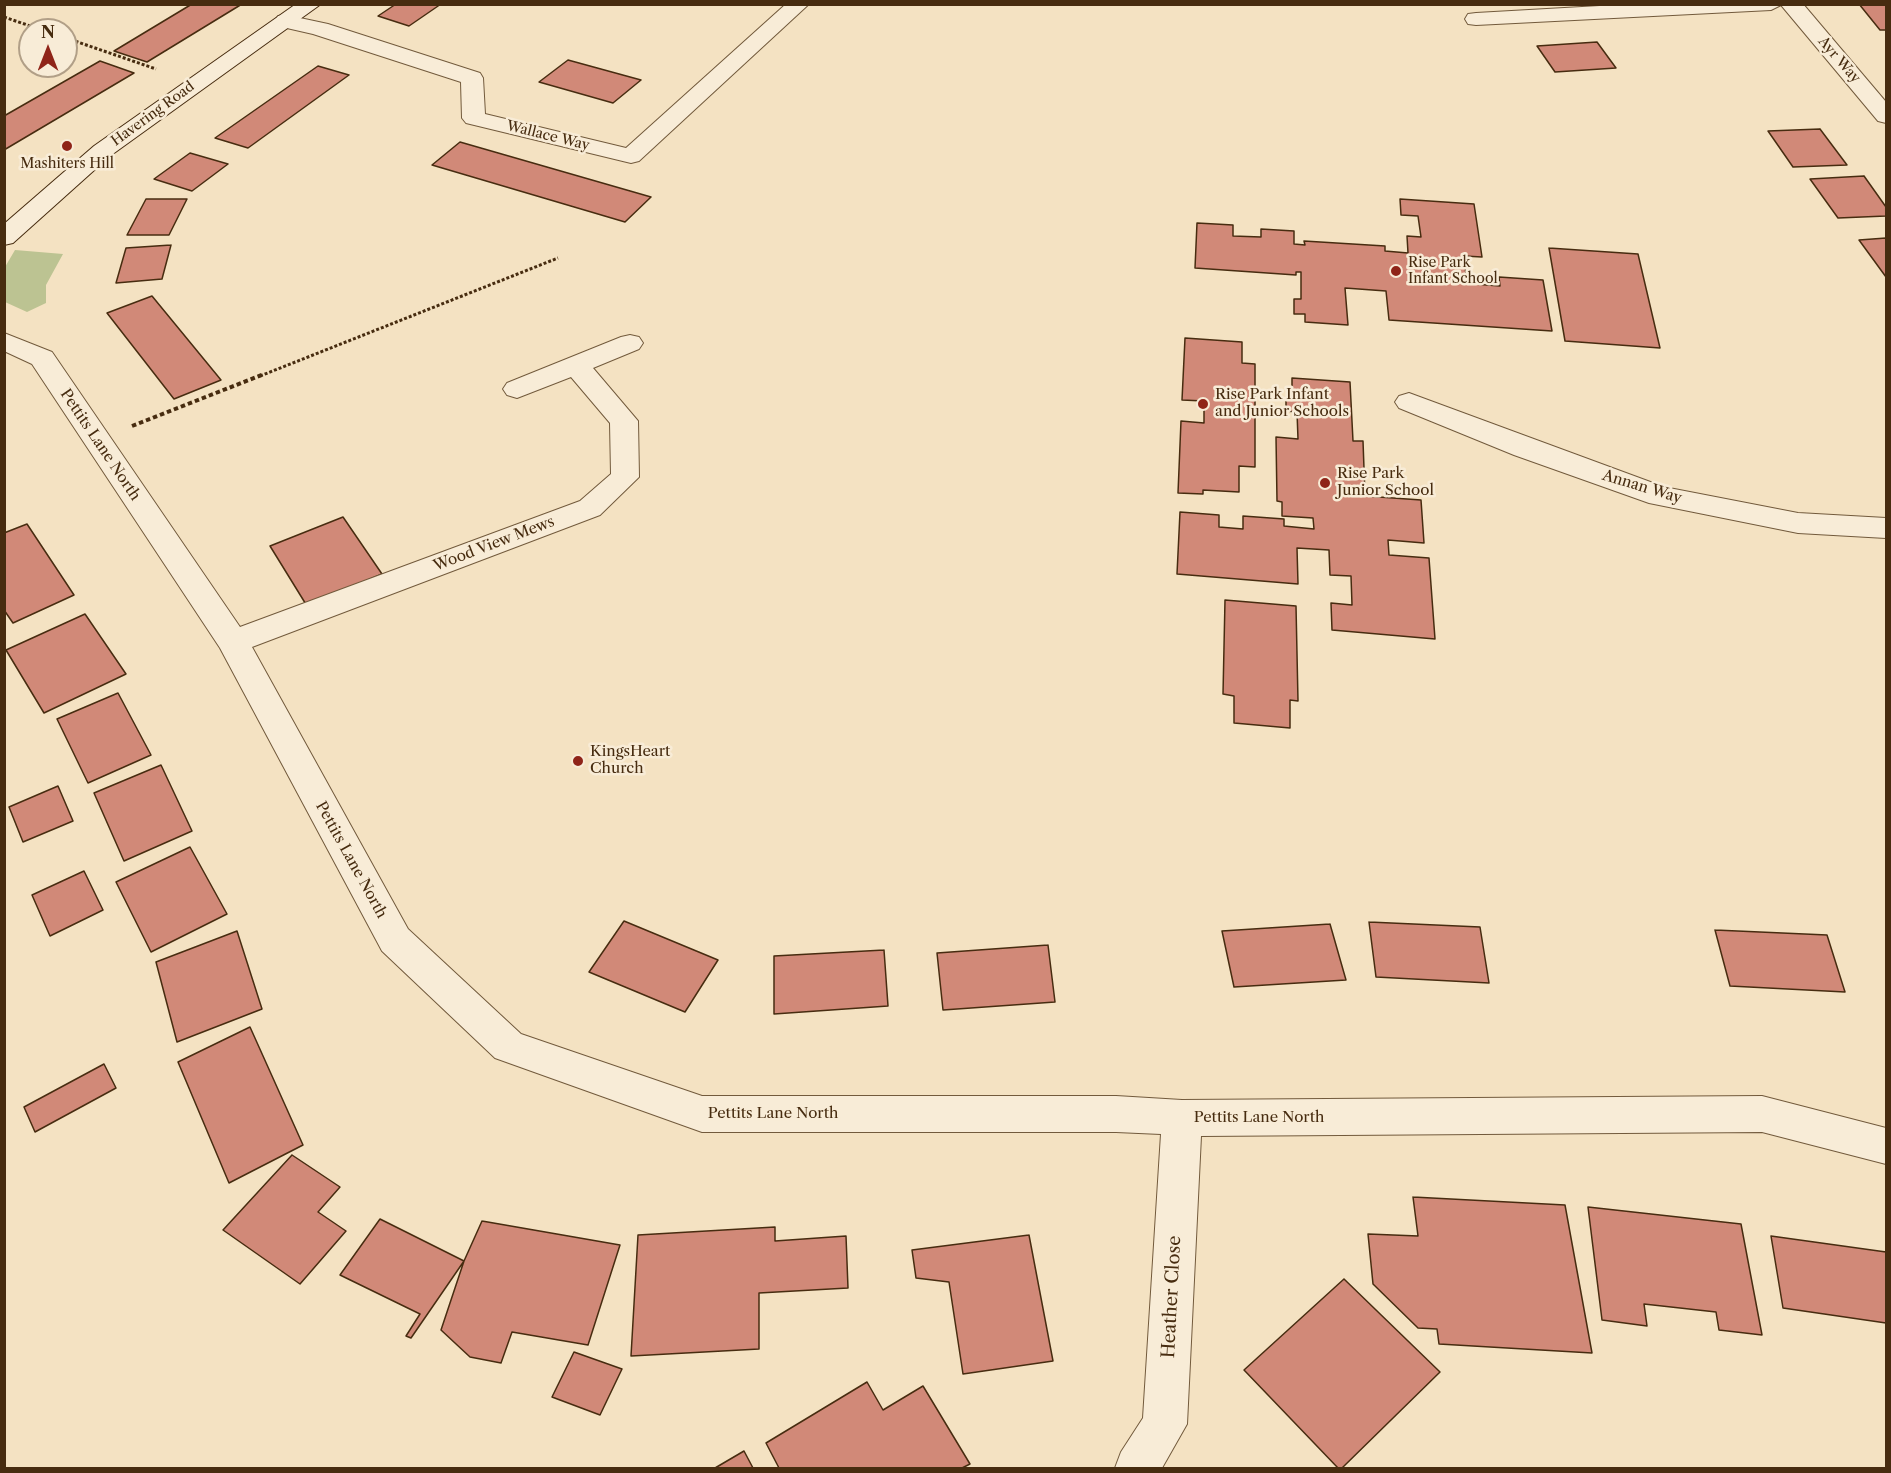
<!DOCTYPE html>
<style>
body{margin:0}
#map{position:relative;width:1891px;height:1473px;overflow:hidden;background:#f4e2c2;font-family:"Libre Caslon Text",serif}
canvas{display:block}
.frame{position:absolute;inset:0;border:6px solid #472c10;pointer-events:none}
.north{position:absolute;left:18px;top:18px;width:60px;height:60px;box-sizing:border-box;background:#f8ecd7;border:2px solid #b19f87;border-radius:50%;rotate:0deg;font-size:16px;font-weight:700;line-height:24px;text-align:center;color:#472c10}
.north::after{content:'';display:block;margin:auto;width:21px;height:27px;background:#8f2418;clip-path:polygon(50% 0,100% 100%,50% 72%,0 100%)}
</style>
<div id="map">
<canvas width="1891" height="1473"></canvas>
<div class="frame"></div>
<div class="north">N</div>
</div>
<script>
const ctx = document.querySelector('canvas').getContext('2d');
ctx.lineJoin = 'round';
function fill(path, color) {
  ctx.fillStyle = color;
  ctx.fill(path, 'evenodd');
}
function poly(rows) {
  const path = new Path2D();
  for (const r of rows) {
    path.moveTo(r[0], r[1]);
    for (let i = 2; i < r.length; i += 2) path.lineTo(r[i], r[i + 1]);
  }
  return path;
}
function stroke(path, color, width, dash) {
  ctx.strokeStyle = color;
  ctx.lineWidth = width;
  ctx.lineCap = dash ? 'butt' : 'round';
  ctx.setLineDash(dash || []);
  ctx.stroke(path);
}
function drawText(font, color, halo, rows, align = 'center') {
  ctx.font = font + ' "Libre Caslon Text",serif';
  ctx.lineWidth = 5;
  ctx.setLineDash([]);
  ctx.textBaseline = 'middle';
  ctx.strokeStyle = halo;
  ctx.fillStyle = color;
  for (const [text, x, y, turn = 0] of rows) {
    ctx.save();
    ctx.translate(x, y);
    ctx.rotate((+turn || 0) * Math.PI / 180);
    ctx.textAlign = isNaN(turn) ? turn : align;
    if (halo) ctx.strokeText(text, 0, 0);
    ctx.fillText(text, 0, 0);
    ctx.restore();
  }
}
const green = poly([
 [15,250,63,254,46,285,46,303,27,312,5,302,5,267]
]);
const building = poly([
 [192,4,242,4,147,62,114,51,192,4],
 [396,4,441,4,409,26,378,16,396,4],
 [1859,4,1886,4,1886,30,1880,30,1859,4],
 [1597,42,1616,68,1555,72,1537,46,1597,42],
 [568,60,641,80,613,103,539,82,568,60],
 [100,61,134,73,4,150,4,116,100,61],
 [318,66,349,75,248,148,215,138,318,66],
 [1820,129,1847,165,1793,167,1768,131,1820,129],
 [460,142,651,197,625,222,432,165,460,142],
 [190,153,228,164,192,191,154,179,190,153],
 [1864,176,1886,207,1886,216,1838,218,1810,179,1864,176],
 [146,199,187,199,169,235,127,235,146,199],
 [1400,199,1474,204,1482,257,1464,256,1466,275,1473,276,1474,284,1500,286,1499,277,1543,280,1552,331,1389,320,1386,291,1345,288,1348,325,1305,322,1305,314,1294,314,1294,299,1301,299,1301,272,1296,272,1296,275,1195,268,1197,223,1233,225,1233,236,1261,237,1261,229,1294,231,1294,244,1305,245,1304,241,1385,246,1385,251,1408,253,1407,236,1421,237,1418,216,1401,215,1400,199],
 [1886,238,1886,277,1859,240,1886,238],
 [171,245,162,279,116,283,126,248,171,245],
 [1549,248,1638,254,1660,348,1565,341,1549,248],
 [152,296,221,380,174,399,107,313,152,296],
 [1185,338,1242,342,1242,363,1255,364,1255,467,1239,466,1239,492,1203,490,1203,494,1178,493,1181,421,1204,423,1204,401,1182,400,1185,338],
 [1292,378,1350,382,1353,441,1363,441,1365,496,1421,500,1424,543,1388,540,1389,555,1429,558,1435,639,1332,630,1331,603,1352,605,1351,576,1330,575,1329,550,1297,548,1298,584,1177,574,1180,512,1219,515,1219,527,1243,529,1243,516,1284,519,1284,526,1314,529,1313,518,1282,516,1282,502,1277,501,1276,437,1298,439,1297,412,1286,411,1286,398,1292,398,1292,378],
 [343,517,382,574,307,606,270,546,343,517],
 [27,524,74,595,13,623,4,610,4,533,27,524],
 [1225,600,1296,606,1298,701,1290,700,1290,728,1234,723,1234,696,1223,694,1225,600],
 [85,614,126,674,44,713,6,650,85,614],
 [118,693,151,755,88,783,57,719,118,693],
 [161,765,192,831,124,861,94,793,161,765],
 [58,786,73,821,23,842,9,807,58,786],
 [190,847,227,914,151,952,116,882,190,847],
 [84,871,103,910,50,936,32,895,84,871],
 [624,921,718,960,685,1012,589,972,624,921],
 [1369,922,1480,927,1489,983,1376,977,1369,922],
 [1330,924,1346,980,1234,987,1222,931,1330,924],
 [1715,930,1827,935,1845,992,1730,986,1715,930],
 [237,931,262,1009,177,1042,156,962,237,931],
 [1048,945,1055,1002,943,1010,937,953,1048,945],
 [884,950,888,1006,774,1014,774,956,884,950],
 [250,1027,303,1145,229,1183,178,1062,250,1027],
 [104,1064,116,1088,35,1132,24,1107,104,1064],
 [292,1155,340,1187,318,1212,346,1231,300,1284,223,1230,292,1155],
 [1413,1197,1565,1205,1592,1353,1439,1344,1437,1329,1418,1328,1373,1284,1368,1234,1418,1236,1413,1197],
 [1588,1207,1741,1224,1762,1335,1719,1330,1716,1312,1644,1304,1647,1326,1602,1320,1588,1207],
 [380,1219,464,1261,411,1338,406,1336,420,1314,340,1275,380,1219],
 [482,1221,620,1245,588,1345,512,1332,501,1363,470,1357,441,1330,464,1261,482,1221],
 [775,1227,775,1241,846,1236,848,1288,759,1293,759,1349,631,1356,638,1235,775,1227],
 [1029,1235,1053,1361,963,1374,949,1282,916,1278,912,1250,1029,1235],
 [1771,1236,1886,1252,1886,1323,1783,1308,1771,1236],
 [1344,1279,1440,1372,1342,1468,1338,1468,1244,1370,1344,1279],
 [574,1352,622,1369,600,1415,552,1397,574,1352],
 [867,1382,883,1410,923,1386,970,1464,962,1468,779,1468,766,1443,867,1382],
 [744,1451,753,1468,715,1468,744,1451]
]);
const pathFar1 = poly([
 [4,17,42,30],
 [66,38,156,69],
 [260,376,558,258]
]);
const path = poly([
 [132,426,264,374]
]);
const minor = poly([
 [786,4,809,4,639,161,631,163,466,123,462,118,461,82,313,34,278,26,275,21,278,16,286,15,328,24,480,73,483,78,485,114,626,148,786,4],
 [1635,4,1803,4,1886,102,1886,123,1878,121,1781,5,1771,10,1476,25,1468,24,1465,19,1468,14,1476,13,1635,4],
 [4,333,52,352,240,627,580,501,611,474,610,423,571,377,517,398,507,395,503,389,507,383,621,337,630,335,639,337,643,343,639,349,593,368,638,421,639,477,600,515,252,647,408,929,521,1034,702,1096,1116,1096,1182,1100,1762,1096,1886,1128,1886,1164,1762,1132,1201,1136,1187,1424,1162,1468,1115,1468,1121,1452,1143,1418,1161,1134,1116,1132,702,1132,495,1058,382,951,220,648,32,364,4,351,4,333],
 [1409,393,1664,487,1798,513,1886,518,1886,538,1798,533,1649,503,1514,455,1399,408,1395,402,1399,396,1409,393]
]);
const secondary = poly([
 [296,4,321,4,110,156,13,243,4,245,4,224,94,146,296,4]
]);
const markers = [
 [67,146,6,"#8f2418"],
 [1396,271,6,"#8f2418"],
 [1203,404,6,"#8f2418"],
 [1325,483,6,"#8f2418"],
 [578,761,6,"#8f2418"]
];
const farStreetnames = [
 ["Ayr Way",1839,60,49],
 ["Havering Road",153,114,-36],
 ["Wallace Way",548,136,14]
];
const farPoinames = [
 ["Mashiters Hill",67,164],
 ["Rise Park",1408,263,"left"],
 ["Infant School",1408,279,"left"]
];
const poiNames = [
 ["Rise Park Infant",1215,395],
 ["and Junior Schools",1215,412],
 ["Rise Park",1337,474],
 ["Junior School",1337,491],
 ["KingsHeart",590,752],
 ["Church",590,769]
];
const streetNames = [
 ["Pettits Lane North",100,445,56],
 ["Annan Way",1642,487,17],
 ["Wood View Mews",494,544,-21],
 ["Pettits Lane North",351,860,61],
 ["Pettits Lane North",773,1114],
 ["Pettits Lane North",1259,1118]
];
const nearStreetnames = [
 ["Heather Close",1172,1297,-87]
];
fill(green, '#bcc392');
fill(building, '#d18978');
stroke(building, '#472c10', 1.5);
stroke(minor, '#725a3c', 2);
stroke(secondary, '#472c10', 2);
stroke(pathFar1, '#472c10', 3, [3, 2]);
stroke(path, '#472c10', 4, [4.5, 3]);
fill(minor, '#f8ecd7');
fill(secondary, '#f8ecd7');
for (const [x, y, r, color] of markers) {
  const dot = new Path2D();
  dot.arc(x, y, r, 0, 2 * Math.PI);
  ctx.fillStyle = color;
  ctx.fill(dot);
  stroke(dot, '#f8ecd7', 2);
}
drawText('14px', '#472c10', '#f8ecd7', farStreetnames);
drawText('14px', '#472c10', '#f8ecd7', farPoinames);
drawText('15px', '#472c10', '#f8ecd7', poiNames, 'left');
drawText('15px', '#472c10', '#f8ecd7', streetNames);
drawText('18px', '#472c10', '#f8ecd7', nearStreetnames);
</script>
